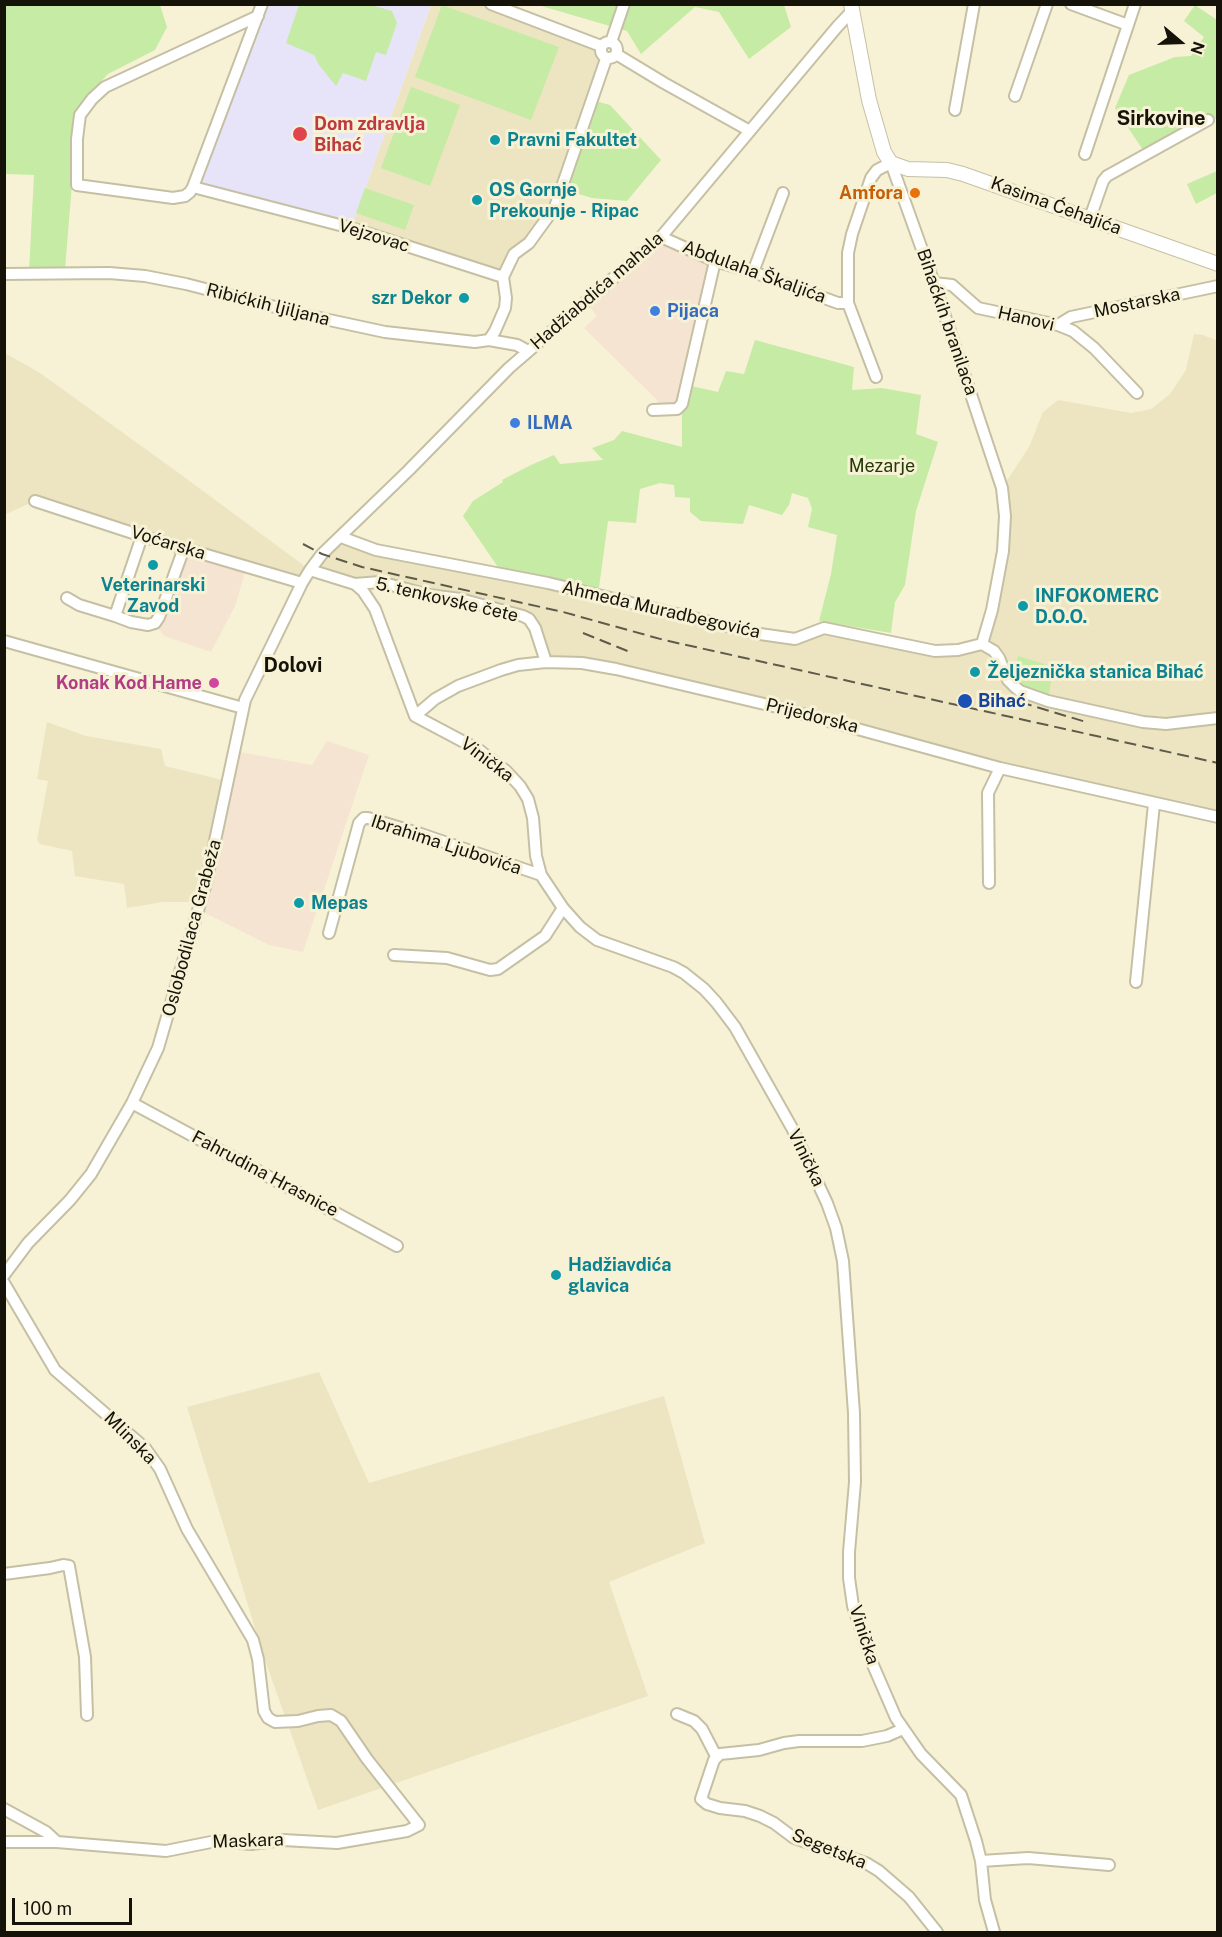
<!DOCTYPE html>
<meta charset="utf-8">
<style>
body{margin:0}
#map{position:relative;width:1222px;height:1937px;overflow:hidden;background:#f7f2d5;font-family:"Public Sans",sans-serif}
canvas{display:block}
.frame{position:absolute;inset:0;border:6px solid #151309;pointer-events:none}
.north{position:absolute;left:1150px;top:12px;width:60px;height:60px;-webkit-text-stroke:4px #f7f2d5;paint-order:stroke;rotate:109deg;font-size:16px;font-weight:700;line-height:24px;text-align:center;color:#151309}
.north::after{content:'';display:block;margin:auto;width:21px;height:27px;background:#151309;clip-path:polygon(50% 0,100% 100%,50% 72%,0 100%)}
.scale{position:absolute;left:12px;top:1898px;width:120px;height:27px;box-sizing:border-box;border:3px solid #151309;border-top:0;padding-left:8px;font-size:18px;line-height:21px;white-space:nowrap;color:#151309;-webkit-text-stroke:4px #f7f2d5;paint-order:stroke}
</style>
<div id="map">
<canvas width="1222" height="1937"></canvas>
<div class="frame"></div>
<div class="north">N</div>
<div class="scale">100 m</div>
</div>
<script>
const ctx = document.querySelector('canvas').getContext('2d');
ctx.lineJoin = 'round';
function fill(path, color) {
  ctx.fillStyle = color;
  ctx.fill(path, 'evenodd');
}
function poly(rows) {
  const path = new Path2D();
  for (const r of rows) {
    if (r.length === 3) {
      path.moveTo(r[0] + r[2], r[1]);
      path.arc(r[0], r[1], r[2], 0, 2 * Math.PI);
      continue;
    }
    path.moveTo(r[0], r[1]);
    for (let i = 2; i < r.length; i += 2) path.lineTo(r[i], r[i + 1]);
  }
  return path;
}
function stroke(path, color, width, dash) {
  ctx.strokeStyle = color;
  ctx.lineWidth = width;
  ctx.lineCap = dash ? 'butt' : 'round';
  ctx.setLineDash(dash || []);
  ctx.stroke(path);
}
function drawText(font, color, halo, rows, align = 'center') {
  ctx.font = font + ' "Public Sans",sans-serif';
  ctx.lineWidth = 6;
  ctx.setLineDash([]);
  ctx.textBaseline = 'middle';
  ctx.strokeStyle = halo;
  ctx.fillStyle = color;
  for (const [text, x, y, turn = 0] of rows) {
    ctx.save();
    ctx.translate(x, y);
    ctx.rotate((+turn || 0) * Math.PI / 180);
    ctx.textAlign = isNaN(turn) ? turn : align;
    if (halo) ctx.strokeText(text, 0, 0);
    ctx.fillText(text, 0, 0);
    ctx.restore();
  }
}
const commercial = poly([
 [661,237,715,261,682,404,664,410,655,398,584,328,597,316,587,303],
 [184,548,246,568,236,604,211,652,164,636,155,623],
 [327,741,369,755,303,952,269,945,199,910,234,751,312,765]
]);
const built = poly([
 [431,5,491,5,609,51,562,187,503,277,351,228],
 [1194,334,1203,335,1218,341,1217,817,657,678,546,662,528,619,310,570,302,583,35,501,6,514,5,517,5,353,40,373,176,471,310,570,341,537,360,545,795,639,818,629,935,651,982,644,999,574,1002,488,1029,447,1043,412,1058,400,1131,413,1151,409,1170,394,1186,370],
 [47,722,86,736,161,749,165,766,223,780,194,902,163,902,127,908,124,884,75,876,72,851,40,844,37,840,48,781,37,779],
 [319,1372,369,1483,664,1396,705,1543,609,1582,648,1696,318,1810,264,1657,187,1407]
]);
const medical = poly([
 [262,5,431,5,351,228,193,187]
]);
const green = poly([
 [5,5,160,5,167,27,155,50,108,74,75,110,72,184,65,269,29,272,34,175,5,174],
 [299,5,371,5,392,11,397,23,386,55,376,52,366,81,343,73,336,86,319,65,314,55,286,43],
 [442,5,559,47,531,120,415,77],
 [538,5,784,5,791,27,749,59,719,12,695,7,641,54,627,31],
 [1195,5,1217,20,1217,118,1147,156,1115,108,1129,75,1175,57,1191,56,1204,37,1184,21],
 [411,87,460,105,430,186,381,168],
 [592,100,610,105,661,160,627,201,592,198,559,188],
 [1217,171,1217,193,1196,204,1187,184],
 [365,188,414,205,405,230,356,213],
 [755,340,854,367,852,390,882,388,921,395,916,434,938,442,916,511,905,585,895,602,891,633,819,621,831,574,837,535,808,527,812,509,808,498,792,493,789,505,782,515,749,505,743,524,701,521,690,512,690,498,675,497,674,485,660,483,640,489,636,523,608,521,598,595,502,573,463,516,473,501,503,482,502,480,531,465,554,455,560,464,603,460,592,448,614,440,622,431,682,447,682,404,687,385,718,392,726,371,744,374],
 [1018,656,1051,666,1053,669,1048,701,1010,692]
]);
const minor = poly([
 [262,4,193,187,351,228,503,277],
 [491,4,601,46],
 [1071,4,1128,25],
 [609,50,8],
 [611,42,624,4],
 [616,54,664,83,750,131],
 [1015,96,1047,4],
 [955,110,974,4],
 [1085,154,1135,4],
 [193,187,190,192,185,196,173,198,77,185,77,139,80,115,92,99,105,87,258,16],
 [1090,218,1103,181,1107,176,1208,120],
 [661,237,715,261,753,272,838,303,848,303],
 [753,272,783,193],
 [4,274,109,273,145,276,186,284,306,315,385,332,475,342,489,340,517,345,528,351],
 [503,277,514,254,529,243,555,207,606,59],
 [934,283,952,285,978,308,1058,325,1073,331,1094,348,1137,393],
 [1058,325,1071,317,1218,286],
 [489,340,495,331,505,308,506,298,503,277],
 [876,377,848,303,848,253,852,234,871,178,877,170,891,163,934,283,1002,488,1005,516,1003,551,992,610,982,644],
 [653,410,677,409,682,404,715,261],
 [35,501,142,536,302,583],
 [142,536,115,616,131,622,148,625,155,623,159,617,184,548],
 [341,537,376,550,548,583,760,634,795,639,824,628,935,651,958,650,982,644],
 [310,570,355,584,363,591,375,609,415,716,479,750,506,771,520,786,528,799,533,818,536,856,541,875,563,908,580,927,597,940,673,967,684,973,704,989,716,1002,735,1027,792,1128,827,1203,836,1228,843,1261,854,1413,855,1482,849,1552,849,1578,853,1606,873,1665,896,1718,921,1754,961,1795,976,1841,981,1861,985,1900,994,1932],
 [355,584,380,582,429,595,460,599,523,616,529,619,535,628,546,662],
 [67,598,79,605,115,616],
 [4,641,243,708],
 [982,644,994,651,999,658,1008,680,1015,687,1020,691,1048,701,1143,722,1166,724,1218,718],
 [415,716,435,699,458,686,501,670,518,665,546,662,582,663,616,669,777,707,1000,768,1218,817],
 [989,883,988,793,1000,768],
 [329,933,359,823,364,818,368,818,421,834,541,875],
 [394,955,447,958,490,970,498,969,545,936,563,908],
 [1136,982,1154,804],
 [132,1103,397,1246],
 [4,1275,28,1243,70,1200,91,1174,132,1103,158,1048,206,883,245,700,302,583,310,570,322,554,408,471,509,368,661,237,837,27,852,11],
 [4,1283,55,1370,145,1448,160,1469,187,1529,253,1640,258,1659,264,1711,268,1718,275,1722,298,1721,318,1716,331,1715,341,1721,367,1759,419,1825,407,1831,337,1843,283,1840,251,1844,216,1841,166,1851,57,1842,4,1842],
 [4,1574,50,1568,63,1565,69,1566,85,1657,87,1715],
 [677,1714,694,1721,702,1729,716,1756],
 [903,1729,887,1736,862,1741,799,1741,784,1743,759,1750,720,1754,714,1760,701,1799,707,1804,720,1808,745,1811,760,1816,774,1823,794,1838,866,1863,879,1871,909,1897,937,1932],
 [4,1809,46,1832,57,1842],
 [981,1861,1028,1858,1109,1865]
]);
const major = poly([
 [851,4,869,100,884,152,891,163,908,169,947,170,963,174,1218,264]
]);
const rail = poly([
 [303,544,322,554,362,567,563,612,664,640,1218,763],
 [583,633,630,652],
 [1020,702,1086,722]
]);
const markers = [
 [300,134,8,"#e0444e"],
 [495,140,6,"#0f9aa8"],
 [915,193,6,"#e8710a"],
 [477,200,6,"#0f9aa8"],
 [464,298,6,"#0f9aa8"],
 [655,311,6,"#3f7fe0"],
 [515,423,6,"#3f7fe0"],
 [153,565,6,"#0f9aa8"],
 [1023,606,6,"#0f9aa8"],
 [975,672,6,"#0f9aa8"],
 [214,683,6,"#d1479c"],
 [965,701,8,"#1a4fb4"],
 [299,903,6,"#0f9aa8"],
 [556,1275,6,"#0f9aa8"]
];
const healthNames = [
 ["Dom zdravlja",314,124],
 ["Bihać",314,145]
];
const cultureNames = [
 ["Pravni Fakultet",507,140],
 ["OS Gornje",489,190],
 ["Prekounje - Ripac",489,211],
 ["szr Dekor",452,298,"right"],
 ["Veterinarski",153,585,"center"],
 ["Zavod",153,606,"center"],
 ["INFOKOMERC",1035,596],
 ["D.O.O.",1035,617],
 ["Željeznička stanica Bihać",987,672],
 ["Mepas",311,903],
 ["Hadžiavdića",568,1265],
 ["glavica",568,1286]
];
const foodNames = [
 ["Amfora",903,193]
];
const streetNames = [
 ["Kasima Ćehajića",1056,206,20],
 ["Vejzovac",374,236,17],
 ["Abdulaha Škaljića",754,272,20],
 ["Hadžiabdića mahala",597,291,-41],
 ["Mostarska",1137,303,-12],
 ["Ribićkih ljiljana",268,305,14],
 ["Hanovi",1026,319,13],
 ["Bihaćkih branilaca",947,322,71],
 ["Voćarska",168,543,17],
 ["5. tenkovske čete",447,600,13],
 ["Ahmeda Muradbegovića",661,610,13],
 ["Prijedorska",812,716,14],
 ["Vinička",487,760,37],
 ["Ibrahima Ljubovića",446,845,18],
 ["Oslobodilaca Grabeža",192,928,-75],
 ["Vinička",806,1158,64],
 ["Fahrudina Hrasnice",265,1174,28],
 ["Mlinska",130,1438,45],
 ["Vinička",864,1635,72],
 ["Maskara",248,1841,-2],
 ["Segetska",829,1849,22]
];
const shopNames = [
 ["Pijaca",667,311],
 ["ILMA",527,423]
];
const parkNames = [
 ["Mezarje",882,466]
];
const hotelNames = [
 ["Konak Kod Hame",202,683]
];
const transitNames = [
 ["Bihać",978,701]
];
const neighbourhoodNames = [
 ["Sirkovine",1161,119],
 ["Dolovi",293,666]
];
fill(commercial, '#f5e4d2');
fill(built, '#ede5c1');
fill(medical, '#e7e4fa');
fill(green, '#c5eba4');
stroke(minor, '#c5c0a4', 14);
stroke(major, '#c5c0a4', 16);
stroke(minor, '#fff', 10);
stroke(major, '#fff', 14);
stroke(rail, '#5e5b4b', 2, [12, 6]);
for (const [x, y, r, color] of markers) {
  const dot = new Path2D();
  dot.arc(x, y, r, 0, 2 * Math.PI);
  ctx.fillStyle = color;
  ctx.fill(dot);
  stroke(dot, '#f7f2d5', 2);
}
drawText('bold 18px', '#be3a42', '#f7f2d5', healthNames, 'left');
drawText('bold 18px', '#0d838f', '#f7f2d5', cultureNames, 'left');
drawText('bold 18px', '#c56008', '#f7f2d5', foodNames, 'right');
drawText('18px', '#151309', '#f7f2d5', streetNames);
drawText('bold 18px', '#366cbe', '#f7f2d5', shopNames, 'left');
drawText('18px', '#243b07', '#f7f2d5', parkNames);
drawText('bold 18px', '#b23c85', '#f7f2d5', hotelNames, 'right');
drawText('bold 18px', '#164399', '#f7f2d5', transitNames, 'left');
drawText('bold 20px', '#151309', '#f7f2d5', neighbourhoodNames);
</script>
